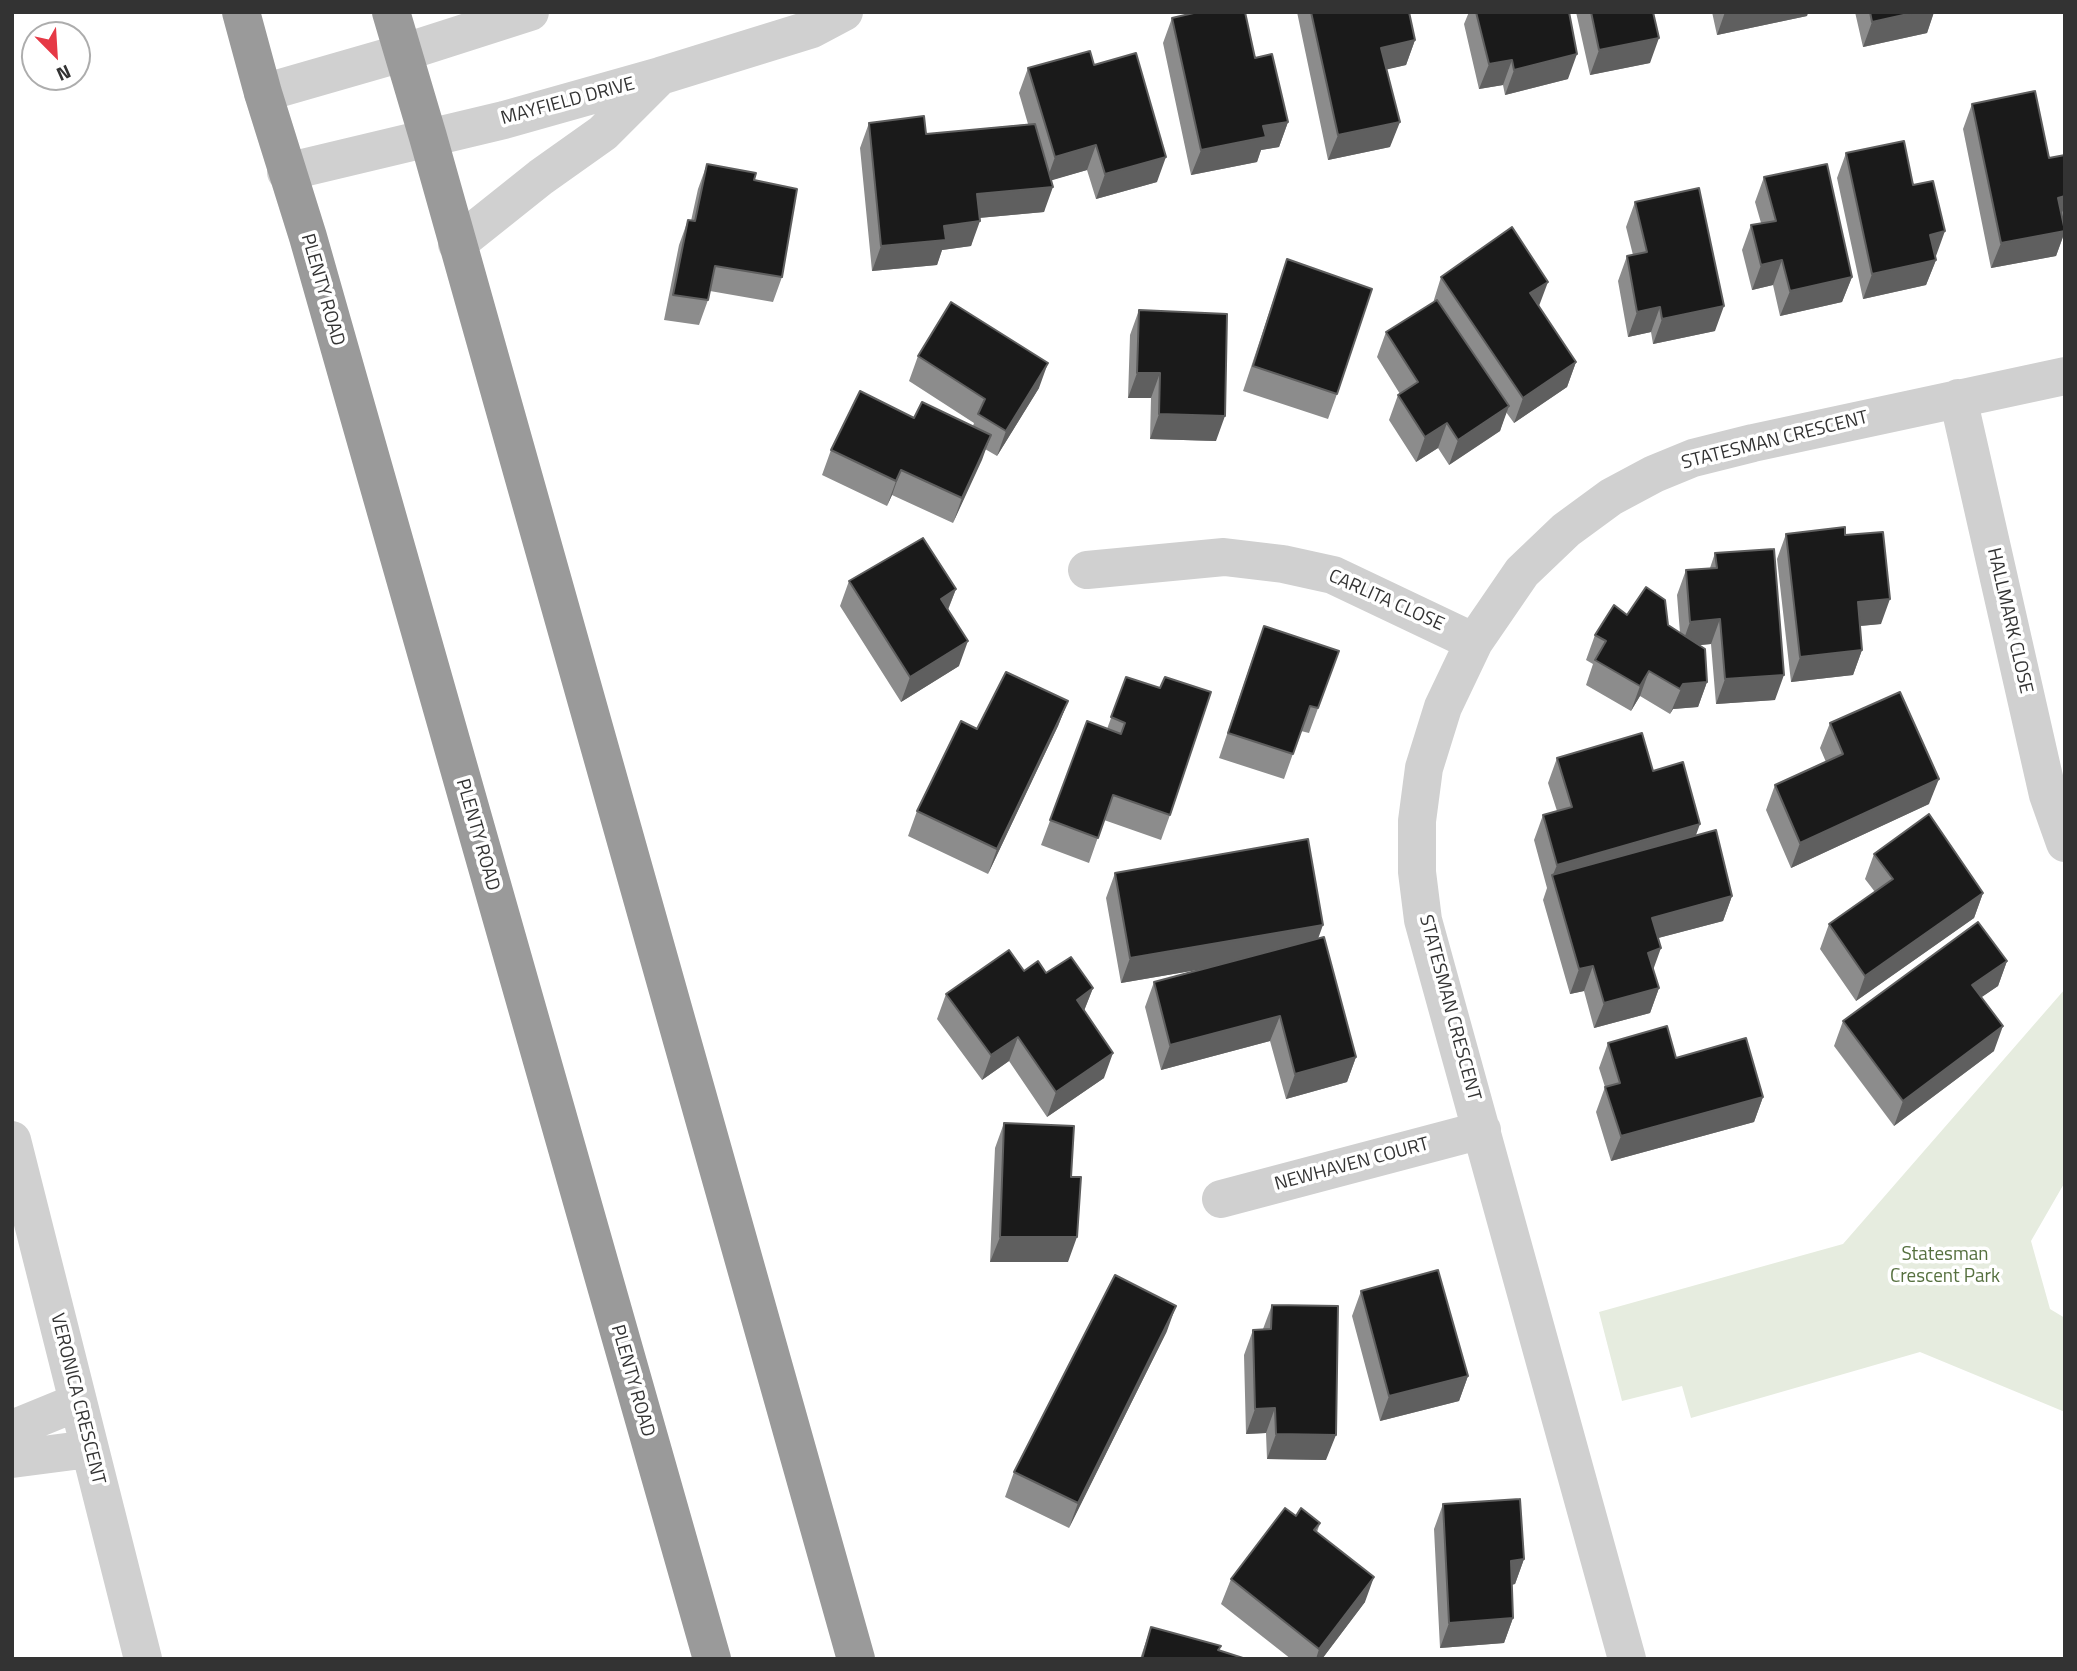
<!DOCTYPE html>
<style>
body{margin:0}
#map{position:relative;width:2077px;height:1671px;overflow:hidden;background:#fff;font-family:"Titillium Web",sans-serif}
canvas{display:block}
.frame{position:absolute;inset:0;border:14px solid #333;pointer-events:none}
.north{position:absolute;left:21px;top:21px;width:70px;height:70px;box-sizing:border-box;background:#fff;border:2px solid #adadad;border-radius:50%;rotate:156deg;font-size:19px;font-weight:700;line-height:28px;text-align:center;color:#333}
.north::after{content:'';display:block;margin:auto;width:24px;height:32px;background:#e63946;clip-path:polygon(50% 0,100% 100%,50% 72%,0 100%)}
</style>
<div id="map">
<canvas width="2077" height="1671"></canvas>
<div class="frame"></div>
<div class="north">N</div>
</div>
<script>
const ctx = document.querySelector('canvas').getContext('2d');
ctx.lineJoin = 'round';
function fill(path, color) {
  ctx.fillStyle = color;
  ctx.fill(path, 'evenodd');
}
function poly(rows) {
  const path = new Path2D();
  for (const r of rows) {
    path.moveTo(r[0], r[1]);
    for (let i = 2; i < r.length; i += 2) path.lineTo(r[i], r[i + 1]);
  }
  return path;
}
function stroke(path, color, width, dash) {
  ctx.strokeStyle = color;
  ctx.lineWidth = width;
  ctx.lineCap = dash ? 'butt' : 'round';
  ctx.setLineDash(dash || []);
  ctx.stroke(path);
}
function drawText(font, color, halo, rows, align = 'center') {
  ctx.font = font + ' "Titillium Web",sans-serif';
  ctx.lineWidth = 7;
  ctx.setLineDash([]);
  ctx.textBaseline = 'middle';
  ctx.strokeStyle = halo;
  ctx.fillStyle = color;
  for (const [text, x, y, turn = 0] of rows) {
    ctx.save();
    ctx.translate(x, y);
    ctx.rotate((+turn || 0) * Math.PI / 180);
    ctx.textAlign = isNaN(turn) ? turn : align;
    if (halo) ctx.strokeText(text, 0, 0);
    ctx.fillText(text, 0, 0);
    ctx.restore();
  }
}
const green = poly([
 [2065,989,2065,1182,2031,1241,2050,1309,2065,1318,2065,1412,1920,1352,1691,1418,1682,1386,1622,1401,1599,1312,1843,1244]
]);
const street = poly([
 [263,93,402,53,530,12],
 [286,172,504,120,660,76,812,29,844,12],
 [457,244,541,177,603,133,659,77],
 [1958,398,2048,795,2065,843],
 [1087,570,1224,557,1283,564,1333,575,1474,642],
 [12,1140,143,1659],
 [1221,1199,1482,1130],
 [12,1429,78,1402],
 [12,1459,89,1449],
 [1627,1659,1423,920,1417,872,1417,821,1424,768,1443,707,1474,642,1522,572,1566,530,1611,497,1654,474,1693,458,1753,443,2065,376]
]);
const highway = poly([
 [241,12,263,93,308,237,712,1659],
 [391,12,428,137,856,1659]
]);
const wall = poly([
 [1297,12,1409,12,1415,40,1406,65,1387,69,1390,147,1328,160],
 [1469,12,1569,12,1568,79,1505,95,1503,85,1479,89,1464,24],
 [1576,12,1653,12,1650,63,1590,75],
 [1712,12,1808,12,1807,16,1717,35],
 [1855,12,1934,12,1927,33,1863,47],
 [1172,18,1255,58,1288,122,1279,147,1261,150,1257,162,1191,175,1163,43],
 [1094,65,1157,182,1096,199,1087,170,1051,180,1044,212,979,218,971,246,942,250,937,265,872,271,860,148,869,123,926,134,1028,124,1019,93,1028,68],
 [1972,104,2049,158,2065,155,2065,245,2063,237,2056,256,1991,268,1963,129],
 [1846,153,1913,185,1936,256,1935,256,1936,260,1926,285,1863,299,1837,178],
 [707,164,754,180,782,277,773,302,710,291,708,300,699,325,664,320,679,245,688,220,691,221,698,189],
 [1764,177,1852,277,1842,302,1780,316,1773,285,1752,290,1742,250,1751,225,1761,223,1755,202],
 [1635,202,1715,331,1653,344,1651,332,1628,337,1618,281,1627,256,1633,255,1626,227],
 [1287,259,1337,394,1328,419,1243,391],
 [1441,277,1538,307,1576,362,1567,387,1514,423,1506,412,1500,431,1449,465,1438,448,1416,462,1389,420,1398,395,1400,394,1377,357,1386,332,1433,303],
 [1139,310,1216,441,1150,439,1151,398,1128,398,1130,335],
 [918,356,1039,388,997,456,985,449,953,523,892,495,887,506,822,475,831,450,914,418,973,426,974,423,909,381],
 [1786,534,1845,535,1881,624,1860,626,1862,650,1853,675,1791,682,1777,559],
 [1715,553,1775,700,1716,704,1711,644,1699,645,1707,682,1698,707,1673,709,1670,714,1640,696,1631,711,1586,685,1593,664,1586,660,1595,635,1627,615,1668,625,1680,633,1677,595,1686,570,1710,568],
 [849,581,956,589,948,610,959,666,901,702,840,606],
 [1255,651,1339,651,1309,733,1301,731,1284,779,1219,758],
 [1126,677,1170,815,1161,840,1104,820,1089,863,1041,845,1087,721,1107,729],
 [1068,701,1058,726,988,874,908,836,917,811,977,729],
 [1830,723,1929,804,1791,868,1766,810,1775,785,1826,762,1820,748],
 [1557,758,1696,836,1732,896,1723,921,1658,938,1653,971,1659,988,1650,1013,1594,1028,1584,991,1570,994,1543,900,1547,888,1534,840,1543,815,1557,811,1548,783],
 [1874,854,1983,893,1974,918,1856,1001,1820,949,1829,924,1875,892,1865,879],
 [1115,873,1317,939,1356,1057,1347,1082,1286,1099,1270,1041,1161,1070,1145,1007,1154,982,1202,969,1121,983,1106,898],
 [2007,961,1998,986,1981,997,1994,1051,1894,1126,1834,1046,1843,1021],
 [1046,973,1093,988,1084,1011,1104,1078,1047,1117,1009,1061,982,1080,937,1019,946,994],
 [1608,1043,1676,1058,1763,1097,1754,1122,1611,1161,1596,1112,1605,1087,1599,1068],
 [1004,1123,1068,1262,990,1262,995,1148],
 [1361,1291,1468,1376,1459,1401,1380,1421,1352,1316],
 [1272,1305,1326,1460,1267,1459,1266,1433,1246,1434,1244,1355,1253,1330,1263,1329],
 [1167,1331,1069,1528,1005,1497,1014,1472],
 [1443,1504,1524,1559,1515,1584,1512,1585,1513,1618,1504,1643,1440,1648,1434,1529],
 [1296,1516,1320,1523,1317,1532,1365,1602,1322,1659,1291,1659,1221,1604,1231,1579],
 [1151,1627,1219,1651,1246,1659,1140,1659]
]);
const shadedWall = poly([
 [1725,12,1808,12,1807,16,1717,35],
 [1917,12,1934,12,1927,33,1863,47,1872,22],
 [1659,38,1650,63,1590,75,1599,50],
 [1415,40,1406,65,1372,73,1381,48],
 [1577,54,1568,79,1505,95,1514,70],
 [1512,60,1503,85,1479,89,1489,64],
 [1288,122,1279,147,1261,150,1257,162,1191,175,1201,150,1263,126],
 [1400,122,1390,147,1328,160,1338,135],
 [1096,145,1087,170,1046,182,1055,157],
 [1166,157,1157,182,1096,199,1105,174],
 [1053,187,1044,212,967,219,977,194],
 [2065,196,2065,205,2059,221,2058,198],
 [980,221,971,246,942,250,937,265,872,271,881,246,944,226],
 [1945,231,1936,256,1920,260,1930,235],
 [2065,231,2056,256,1991,268,2001,243],
 [1782,260,1773,285,1752,290,1761,265],
 [1936,260,1926,285,1863,299,1872,274],
 [1852,277,1842,302,1780,316,1790,291],
 [1548,282,1539,306,1530,293],
 [1724,306,1715,331,1653,344,1662,319],
 [1660,307,1651,332,1628,337,1637,312],
 [1576,362,1567,387,1514,423,1523,398],
 [1048,363,1039,388,997,456,1006,431],
 [1137,373,1160,373,1151,398,1128,398],
 [1509,406,1500,431,1449,465,1458,440],
 [1159,414,1225,416,1216,441,1150,439],
 [1447,423,1438,448,1416,462,1425,437],
 [991,435,982,460,953,523,962,498],
 [901,470,892,495,887,506,896,481],
 [956,589,946,614,941,599],
 [1890,599,1881,624,1849,627,1858,602],
 [1720,619,1711,644,1681,647,1690,622],
 [968,641,959,666,901,702,910,677],
 [1862,650,1853,675,1791,682,1800,657],
 [1649,671,1640,696,1631,711,1640,686],
 [1784,675,1775,700,1716,704,1725,679],
 [1707,682,1698,707,1673,709,1670,714,1683,684],
 [1068,701,1058,726,988,874,997,849],
 [1939,779,1929,804,1791,868,1800,843],
 [1700,824,1691,849,1552,877,1557,865],
 [1983,893,1974,918,1856,1001,1865,976],
 [1732,896,1723,921,1643,942,1652,918],
 [1323,925,1314,950,1121,983,1130,958],
 [1661,948,1652,973,1648,953],
 [2007,961,1998,986,1963,1010,1972,985],
 [1593,966,1584,991,1570,994,1579,969],
 [1093,988,1083,1013,1077,1000],
 [1659,988,1650,1013,1594,1028,1604,1003],
 [1280,1016,1270,1041,1161,1070,1170,1045],
 [2003,1026,1994,1051,1894,1126,1903,1101],
 [1018,1037,1009,1061,982,1080,991,1055],
 [1113,1053,1104,1078,1047,1117,1056,1092],
 [1356,1057,1347,1082,1286,1099,1295,1074],
 [1763,1097,1754,1122,1611,1161,1621,1136],
 [1000,1237,1077,1237,1068,1262,990,1262],
 [1176,1306,1167,1331,1069,1528,1078,1503],
 [1468,1376,1459,1401,1380,1421,1389,1396],
 [1275,1408,1266,1433,1246,1434,1255,1409],
 [1276,1434,1336,1435,1326,1460,1267,1459],
 [1524,1559,1515,1584,1502,1586,1511,1561],
 [1374,1577,1365,1602,1322,1659,1316,1659,1319,1649],
 [1513,1618,1504,1643,1440,1648,1449,1623]
]);
const building = poly([
 [1198,12,1245,12,1255,58,1272,54,1288,122,1263,126,1266,137,1201,150,1172,18,1198,12],
 [1311,12,1409,12,1415,40,1381,48,1400,122,1338,135,1311,12],
 [1476,12,1569,12,1577,54,1514,70,1512,60,1489,64,1476,12],
 [1591,12,1653,12,1659,38,1599,50,1591,12],
 [1870,12,1917,12,1872,22,1870,12],
 [1090,51,1094,65,1136,53,1166,157,1105,174,1096,145,1055,157,1028,68,1090,51],
 [2035,91,2049,158,2065,155,2065,196,2058,198,2065,231,2001,243,1972,104,2035,91],
 [924,116,926,134,1035,124,1053,187,977,194,980,221,944,226,946,240,881,246,869,123,924,116],
 [1904,141,1913,185,1933,181,1945,231,1930,235,1936,260,1872,274,1846,153,1904,141],
 [707,164,756,173,754,180,797,189,782,277,715,266,708,300,673,295,688,220,695,221,707,164],
 [1827,164,1852,277,1790,291,1782,260,1761,265,1751,225,1776,221,1764,177,1827,164],
 [1699,188,1724,306,1662,319,1660,307,1637,312,1627,256,1647,252,1635,202,1699,188],
 [1512,227,1548,282,1530,293,1576,362,1523,398,1441,277,1512,227],
 [1287,259,1372,289,1337,394,1253,366,1287,259],
 [1437,300,1509,406,1458,440,1447,423,1425,437,1398,395,1418,382,1386,332,1437,300],
 [951,302,1048,363,1006,431,978,414,985,399,918,356,951,302],
 [1139,310,1227,314,1225,416,1159,414,1160,373,1137,373,1139,310],
 [860,391,914,418,922,402,991,435,962,498,901,470,896,481,831,450,860,391],
 [1845,527,1845,535,1883,532,1890,599,1858,602,1862,650,1800,657,1786,534,1845,527],
 [923,538,956,589,941,599,968,641,910,677,849,581,923,538],
 [1774,549,1784,675,1725,679,1720,619,1690,622,1686,570,1717,568,1715,553,1774,549],
 [1646,587,1665,600,1668,625,1705,649,1707,682,1683,684,1680,689,1649,671,1640,686,1595,660,1606,641,1595,635,1614,605,1627,615,1646,587],
 [1264,626,1339,651,1318,708,1310,706,1293,754,1228,733,1264,626],
 [1006,672,1068,701,997,849,917,811,961,721,977,729,1006,672],
 [1126,677,1160,688,1165,677,1211,692,1170,815,1113,795,1098,838,1050,820,1087,721,1121,734,1125,723,1111,717,1126,677],
 [1900,692,1939,779,1800,843,1775,785,1843,754,1830,723,1900,692],
 [1642,733,1653,771,1683,762,1700,824,1557,865,1543,815,1572,807,1557,758,1642,733],
 [1929,814,1983,893,1865,976,1829,924,1893,879,1874,854,1929,814],
 [1716,830,1732,896,1652,918,1661,948,1648,953,1659,988,1604,1003,1593,966,1579,969,1552,875,1716,830],
 [1308,839,1323,925,1130,958,1115,873,1308,839],
 [1978,922,2007,961,1972,985,2003,1026,1903,1101,1843,1021,1978,922],
 [1324,937,1356,1057,1295,1074,1280,1016,1170,1045,1154,982,1324,937],
 [1009,950,1024,971,1038,961,1046,973,1071,957,1093,988,1077,1000,1113,1053,1056,1092,1018,1037,991,1055,946,994,1009,950],
 [1667,1026,1676,1058,1746,1038,1763,1097,1621,1136,1605,1087,1620,1083,1608,1043,1667,1026],
 [1004,1123,1074,1126,1071,1177,1081,1177,1077,1237,1000,1237,1004,1123],
 [1438,1270,1468,1376,1389,1396,1361,1291,1438,1270],
 [1115,1275,1176,1306,1078,1503,1014,1472,1115,1275],
 [1272,1305,1338,1306,1336,1435,1276,1434,1275,1408,1255,1409,1253,1330,1271,1329,1272,1305],
 [1520,1499,1524,1559,1511,1561,1513,1618,1449,1623,1443,1504,1520,1499],
 [1285,1508,1296,1516,1301,1508,1320,1523,1314,1530,1374,1577,1319,1649,1231,1579,1285,1508],
 [1151,1627,1221,1646,1218,1650,1246,1659,1142,1659,1151,1627]
]);
const streetNames = [
 ["MAYFIELD DRIVE",568,102,-15],
 ["PLENTY ROAD",322,290,74],
 ["STATESMAN CRESCENT",1775,441,-14],
 ["CARLITA CLOSE",1386,601,24],
 ["HALLMARK CLOSE",2009,621,77],
 ["PLENTY ROAD",477,835,74],
 ["STATESMAN CRESCENT",1449,1008,75],
 ["NEWHAVEN COURT",1352,1165,-15],
 ["PLENTY ROAD",632,1381,74],
 ["VERONICA CRESCENT",77,1399,76]
];
const parkNames = [
 ["Statesman",1945,1255],
 ["Crescent Park",1945,1277]
];
fill(green, '#e6ecdf');
stroke(street, '#d0d0d0', 38);
stroke(highway, '#9a9a9a', 38);
fill(wall, '#8c8c8c');
fill(shadedWall, '#5f5f5f');
fill(building, '#1a1a1a');
stroke(building, '#5f5f5f', 2);
drawText('19px', '#333', '#fff', streetNames);
drawText('19px', '#56703f', '#fff', parkNames);
</script>
